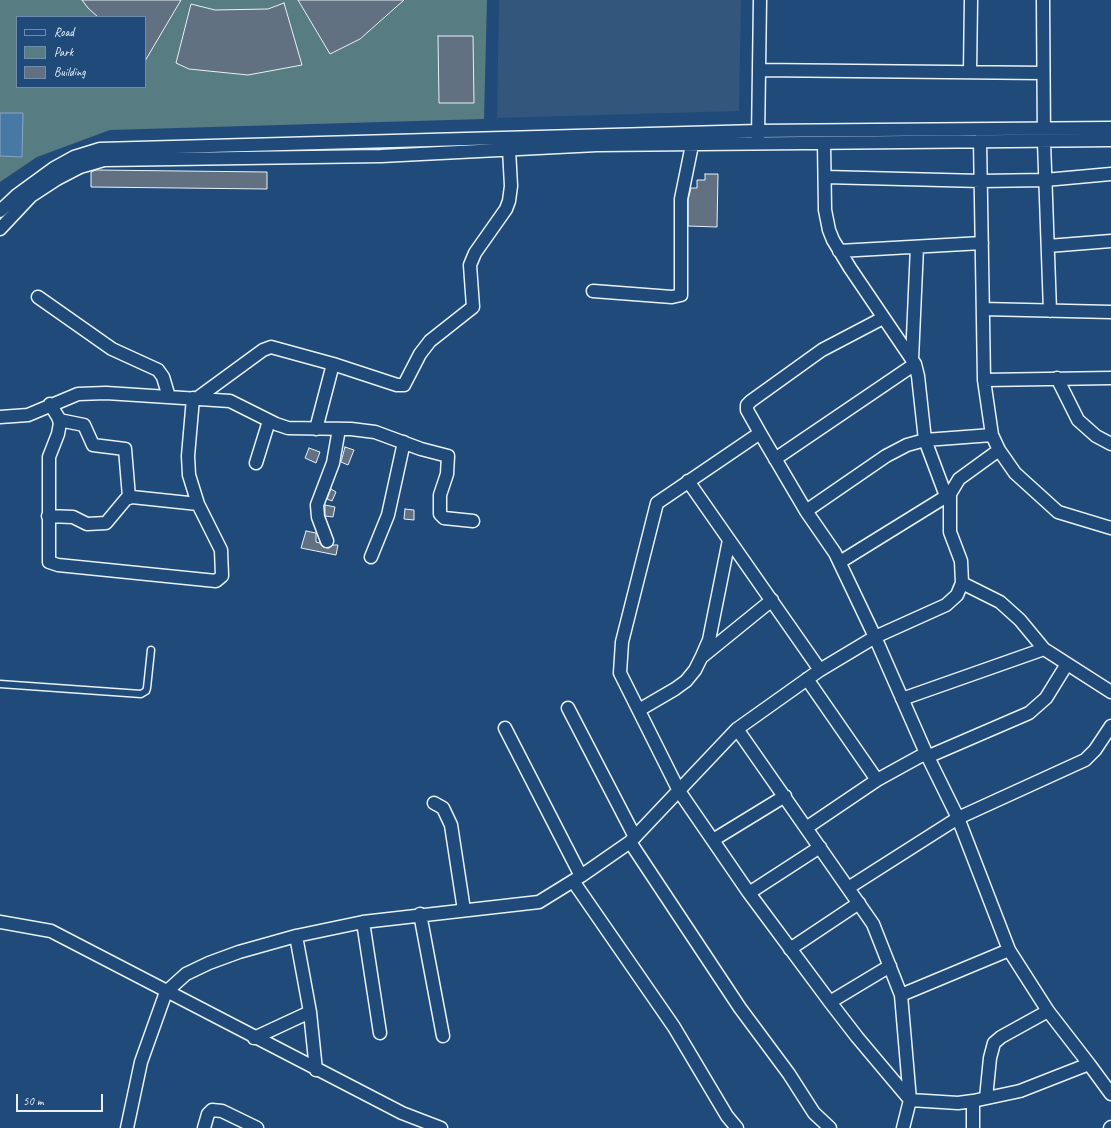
<!DOCTYPE html>
<style>
body{margin:0}
#map{position:relative;width:1111px;height:1128px;overflow:hidden;background:#1f4a7a;font-family:Caveat,sans-serif}
canvas{display:block}
.legend{position:absolute;left:16px;top:16px;width:130px;height:72px;box-sizing:border-box;background:#1f4a7a;border:1px solid #6f8dac;margin:0;padding:5px 7px;list-style:none;font-size:12px;color:#e8f1f8}
.legend li{display:flex;align-items:center;gap:8px;height:20px}
.legend b{width:20px;border:1px solid #6f8dac}
.scale{position:absolute;left:16px;top:1094px;width:87px;height:18px;box-sizing:border-box;border:2px solid #e8f1f8;border-top:0;padding-left:5px;font-size:12px;line-height:14px;white-space:nowrap;color:#e8f1f8;-webkit-text-stroke:3px #1f4a7a;paint-order:stroke}
</style>
<div id="map">
<canvas width="1111" height="1128"></canvas>
<ul class="legend">
<li><b style="height:5px;background:#1f4a7a"></b>Road</li>
<li><b style="height:11px;background:#577c82"></b>Park</li>
<li><b style="height:11px;background:#627181"></b>Building</li>
</ul>
<div class="scale">50 m</div>
</div>
<script>
const ctx = document.querySelector('canvas').getContext('2d');
ctx.lineJoin = 'round';
function fill(path, color) {
  ctx.fillStyle = color;
  ctx.fill(path, 'evenodd');
}
function poly(rows) {
  const path = new Path2D();
  for (const r of rows) {
    path.moveTo(r[0], r[1]);
    for (let i = 2; i < r.length; i += 2) path.lineTo(r[i], r[i + 1]);
  }
  return path;
}
function stroke(path, color, width, dash) {
  ctx.strokeStyle = color;
  ctx.lineWidth = width;
  ctx.lineCap = dash ? 'butt' : 'round';
  ctx.setLineDash(dash || []);
  ctx.stroke(path);
}
const built = poly([
 [499,0,741,0,739,111,497,118]
]);
const green = poly([
 [0,0,487,0,484,119,110,130,37,157,0,182],
 [17,17,145,17,145,87,17,87]
]);
const water = poly([
 [0,113,23,113,22,157,0,156,0,113]
]);
const building = poly([
 [82,0,181,0,145,61,145,17,98,17,88,8,82,0],
 [298,0,404,0,360,39,330,54,298,0],
 [284,3,302,65,248,75,189,69,176,63,191,4,215,10,268,9,284,3],
 [438,36,473,36,474,103,439,103,438,36],
 [96,170,267,172,267,189,91,187,91,172,96,170],
 [705,174,718,174,717,227,688,226,688,200,691,188,697,188,697,180,705,180,705,174],
 [345,447,354,450,348,465,341,462,345,447],
 [309,448,320,452,316,463,305,458,309,448],
 [331,489,336,492,332,501,327,499,331,489],
 [325,505,335,507,333,517,325,516,325,505],
 [405,509,414,510,414,520,404,519,405,509],
 [306,531,316,533,316,542,320,543,323,547,329,548,333,545,338,545,336,555,301,548,306,531]
]);
const service = poly([
 [0,684,141,694,146,691,147,688,151,650]
]);
const minor = poly([
 [1043,0,1044,142,1050,311],
 [759,70,1043,73],
 [970,72,971,0],
 [758,139,760,0],
 [980,140,984,380,992,435,999,450,1015,473,1058,512,1111,528],
 [824,143,825,210,829,230,833,240,850,268,915,364,918,376,925,440,946,496],
 [825,177,981,181,1045,180,1111,174],
 [0,211,17,195,54,168,74,157,100,149,758,131,1111,128],
 [0,229,31,196,57,179,80,167,104,160,381,156,597,145,1111,140],
 [1048,246,1111,241],
 [839,251,982,243],
 [593,291,672,297,681,295,681,199,692,145],
 [38,297,112,349,158,370,163,377,169,397],
 [983,309,1111,312],
 [912,359,917,247],
 [1057,378,1078,420,1096,436,1111,444],
 [984,380,1111,378],
 [196,399,263,350,271,347,333,364,397,385,404,385,420,354,430,341,473,307,470,265,475,253,506,209,509,201,511,186,509,149],
 [50,404,58,417,60,423,58,434,49,457,49,562,58,565,216,581,222,576,221,550,198,504,189,475,188,456,193,398],
 [0,417,28,415,78,394,106,393,230,401,276,424,288,428,351,429,375,432,421,449,448,456,447,474,440,495,440,514,444,518,473,521],
 [59,420,84,425,93,445,125,449,129,497],
 [316,429,333,364],
 [760,433,747,410,747,405,751,401,822,350,883,318],
 [775,459,915,364],
 [256,463,269,421],
 [688,481,820,670],
 [806,511,886,456,907,445,925,440,992,435],
 [48,516,73,517,87,524,106,523,126,499,132,497,198,504],
 [327,541,318,517,317,505,333,463,339,429],
 [371,557,388,515,404,442],
 [840,562,950,494],
 [962,583,1000,602,1020,620,1044,649,1111,692],
 [703,656,772,600],
 [807,679,877,780],
 [902,699,1044,649],
 [568,708,635,837],
 [639,710,675,689,686,681,695,670,702,656,709,640,729,540],
 [505,728,581,876],
 [737,729,873,924,901,995,910,1100,903,1128],
 [927,757,1029,713,1046,698,1067,664],
 [434,803,443,808,451,825,464,910],
 [806,828,877,780,926,753],
 [713,840,785,796],
 [630,842,740,1008,789,1074,814,1113,830,1128],
 [573,881,674,1027,727,1116,737,1128],
 [848,888,958,818,1085,760,1095,750,1111,726],
 [749,893,820,847],
 [420,914,443,1036],
 [0,922,51,931,402,1113,441,1128],
 [363,922,380,1033],
 [296,936,310,1012,316,1070],
 [790,949,859,903],
 [901,995,1009,950],
 [830,1002,890,966],
 [254,1038,310,1012],
 [1089,1064,1020,1091,973,1101,958,1103,910,1100,857,1037,830,1002,749,893,679,791,620,673,622,642,657,503,760,433,806,511,835,553,875,637,926,753,958,818,1009,950,1048,1011,1089,1064,1111,1094],
 [986,1098,990,1058,994,1043,1001,1037,1048,1011],
 [973,1101,973,1128],
 [127,1128,141,1062,166,992,186,974,209,963,239,952,296,936,363,922,539,902,581,876,630,842,737,729,820,670,875,637,946,605,957,595,962,583,961,561,950,532,950,494,959,479,999,450],
 [204,1128,208,1114,212,1110,222,1111,257,1128],
 [1110,1128,1111,1127]
]);
fill(built, '#33567c');
fill(green, '#577c82');
fill(water, '#4878a4');
stroke(water, '#88a8c6', 1);
fill(building, '#627181');
stroke(building, '#e8f1f8', 1);
stroke(service, '#e8f1f8', 9);
stroke(minor, '#e8f1f8', 15);
stroke(service, '#1f4a7a', 6);
stroke(minor, '#1f4a7a', 12);
</script>
